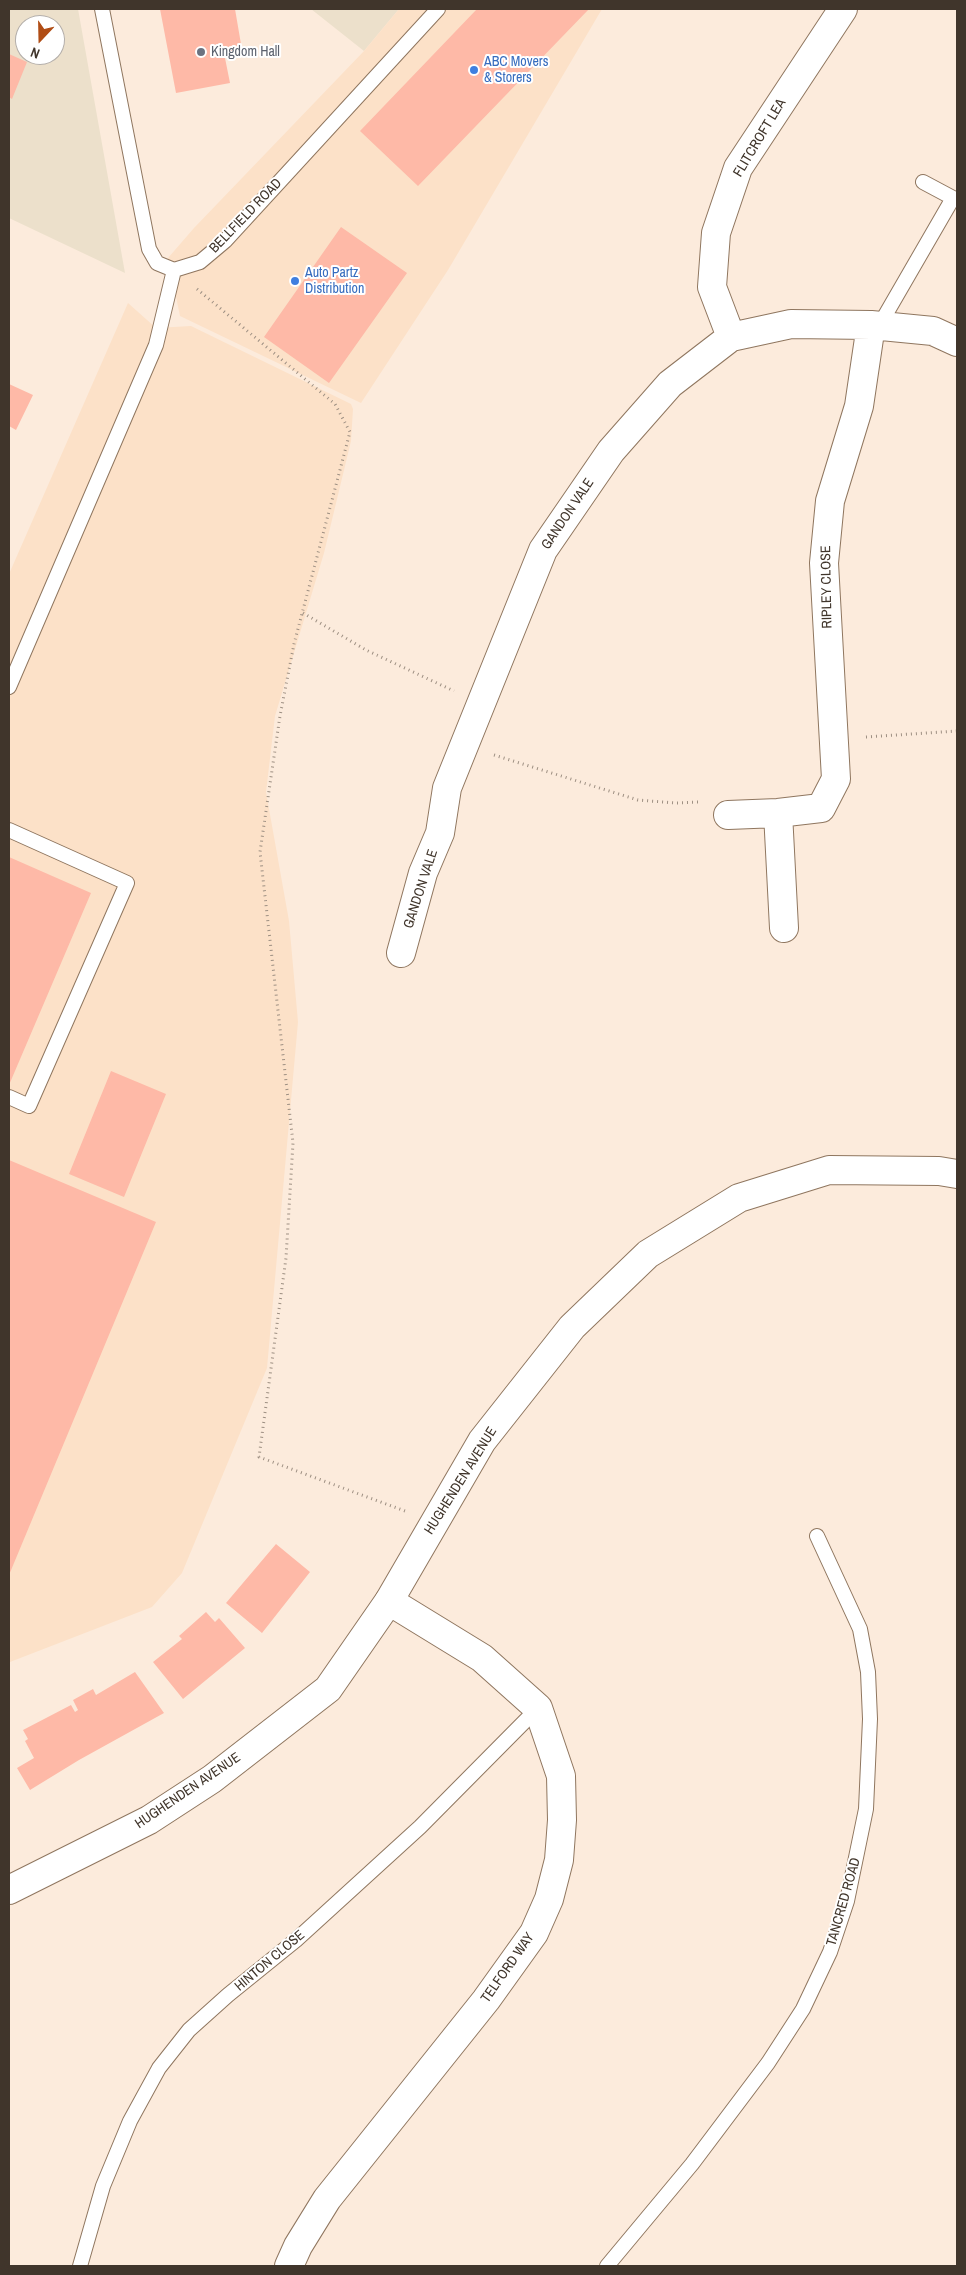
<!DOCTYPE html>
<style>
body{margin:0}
#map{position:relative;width:966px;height:2275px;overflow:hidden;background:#fcebdc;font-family:"Archivo Narrow",sans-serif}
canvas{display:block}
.frame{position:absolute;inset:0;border:10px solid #40352b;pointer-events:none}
.north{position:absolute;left:15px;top:15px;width:50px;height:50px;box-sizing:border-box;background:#fff;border:1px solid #b3aeaa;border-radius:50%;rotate:201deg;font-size:14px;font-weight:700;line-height:20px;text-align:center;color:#40352b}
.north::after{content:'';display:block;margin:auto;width:18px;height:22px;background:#b04d15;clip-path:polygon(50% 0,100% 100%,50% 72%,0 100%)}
</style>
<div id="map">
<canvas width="966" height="2275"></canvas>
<div class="frame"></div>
<div class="north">N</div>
</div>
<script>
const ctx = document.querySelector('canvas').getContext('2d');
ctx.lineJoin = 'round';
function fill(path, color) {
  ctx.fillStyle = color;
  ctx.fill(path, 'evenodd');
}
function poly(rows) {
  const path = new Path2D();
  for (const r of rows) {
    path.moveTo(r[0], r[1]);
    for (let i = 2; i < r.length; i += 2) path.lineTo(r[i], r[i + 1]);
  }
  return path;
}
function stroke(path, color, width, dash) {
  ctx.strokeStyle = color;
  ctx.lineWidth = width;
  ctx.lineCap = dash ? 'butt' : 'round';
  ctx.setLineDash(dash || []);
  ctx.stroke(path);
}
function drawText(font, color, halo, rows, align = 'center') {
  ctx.font = font + ' "Archivo Narrow",sans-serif';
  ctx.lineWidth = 4;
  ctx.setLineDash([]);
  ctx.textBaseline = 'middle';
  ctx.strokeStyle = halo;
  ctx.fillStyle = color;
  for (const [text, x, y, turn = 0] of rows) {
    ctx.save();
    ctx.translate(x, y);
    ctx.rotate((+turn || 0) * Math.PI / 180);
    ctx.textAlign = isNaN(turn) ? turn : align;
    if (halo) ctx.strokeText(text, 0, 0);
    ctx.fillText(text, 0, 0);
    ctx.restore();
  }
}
const commercial = poly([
 [9,9,78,9,125,273,9,218],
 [25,25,55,25,55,55,25,55],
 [311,9,399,9,364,51]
]);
const built = poly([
 [399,9,602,9,448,270,361,403,180,316,168,258,194,228,364,51],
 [128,303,156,328,191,326,351,404,353,409,351,441,324,553,275,716,266,792,289,921,298,1022,267,1368,182,1573,152,1607,10,1662,9,574]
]);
const building = poly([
 [160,9,235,9,242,50,224,53,230,83,176,93],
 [477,9,589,9,418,186,360,131],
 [9,54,27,62,12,99,9,97],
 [341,227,407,273,329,383,264,337],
 [9,384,33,395,16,430,9,426],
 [9,857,91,893,9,1085],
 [111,1071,166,1094,124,1197,69,1174],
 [9,1160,156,1222,9,1575],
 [276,1544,310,1572,262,1633,226,1603],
 [206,1612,215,1622,219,1618,245,1648,183,1699,153,1662,182,1639,179,1636],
 [135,1672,164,1713,79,1760,30,1790,17,1768,34,1758,25,1741,28,1739,23,1730,71,1705,75,1712,78,1710,73,1700,93,1689,96,1695]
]);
const path = poly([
 [197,289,335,404,350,432,294,644,280,716,260,852,293,1143,286,1258,259,1457,405,1511],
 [303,613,366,650,454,691],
 [866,737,957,731],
 [494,755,638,800,675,803,700,802]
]);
const lane = poly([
 [102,9,149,249,157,263,174,270,200,262,225,241,438,9],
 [879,326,953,198,923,182],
 [9,687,156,345,174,270],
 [9,830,127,883,29,1106,9,1097],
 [80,2266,103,2186,130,2121,159,2068,189,2030,228,1995,296,1940,420,1827,538,1708],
 [607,2266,692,2164,768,2063,803,2009,830,1952,847,1901,866,1809,870,1719,868,1672,860,1629,817,1536]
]);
const street = poly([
 [731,337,712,287,716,233,738,168,843,9],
 [778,813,784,928],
 [728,815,778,813,821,808,836,779,824,563,830,501,859,406,871,325],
 [401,953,423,873,440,833,447,788,543,550,611,451,670,384,731,337,791,324,871,325,933,331,957,342],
 [289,2266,298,2246,327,2199,486,2000,534,1933,549,1899,559,1860,562,1820,561,1776,538,1708,482,1658,389,1601]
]);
const secondary = poly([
 [9,1890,149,1820,212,1779,328,1689,389,1601,482,1441,572,1327,648,1254,739,1198,829,1170,939,1171,957,1174]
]);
const markers = [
 [201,52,5,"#6b7280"],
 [474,70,5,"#3f7fe0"],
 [295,281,5,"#3f7fe0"]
];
const worshipNames = [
 ["Kingdom Hall",211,52]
];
const shopNames = [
 ["ABC Movers",484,62],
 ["& Storers",484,78],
 ["Auto Partz",305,273],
 ["Distribution",305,289]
];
const streetNames = [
 ["FLITCROFT LEA",760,138,-59],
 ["BELLFIELD ROAD",246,216,-46],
 ["GANDON VALE",568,514,-56],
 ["RIPLEY CLOSE",827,587,-91],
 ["GANDON VALE",421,889,-72],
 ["HUGHENDEN AVENUE",461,1481,-58],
 ["HUGHENDEN AVENUE",188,1791,-34],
 ["TANCRED ROAD",844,1902,-74],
 ["HINTON CLOSE",270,1961,-40],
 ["TELFORD WAY",508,1968,-55]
];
fill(commercial, '#ece0cb');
fill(built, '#fce1c8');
fill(building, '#feb9a7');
stroke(lane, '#8f765f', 16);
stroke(street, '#8f765f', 30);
stroke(secondary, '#8f765f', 30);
stroke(path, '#9d8f82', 3, [1, 4]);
stroke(lane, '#fff', 14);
stroke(street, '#fff', 28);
stroke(secondary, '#fff', 28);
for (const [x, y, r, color] of markers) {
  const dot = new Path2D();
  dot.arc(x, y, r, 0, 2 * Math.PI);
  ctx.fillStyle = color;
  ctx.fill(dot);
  stroke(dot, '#fff', 2);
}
drawText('14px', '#5b616d', '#fff', worshipNames, 'left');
drawText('14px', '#366cbe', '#fff', shopNames, 'left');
drawText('14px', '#40352b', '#fff', streetNames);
</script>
